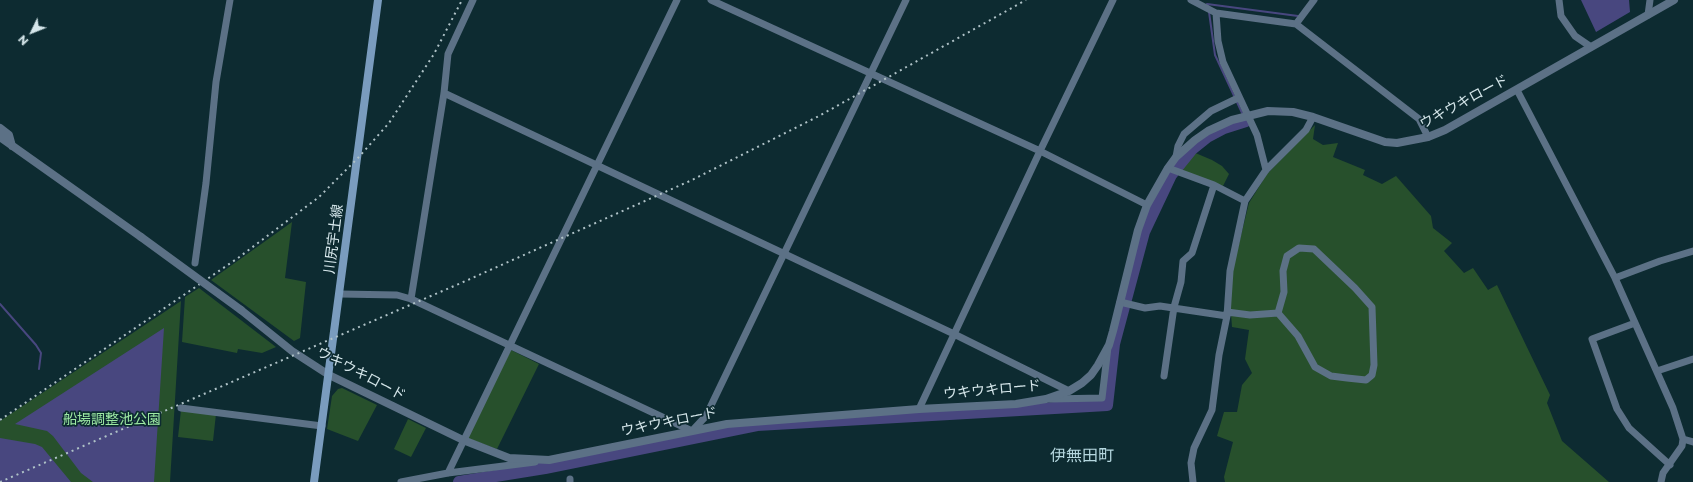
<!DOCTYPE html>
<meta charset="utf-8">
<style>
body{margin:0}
#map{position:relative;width:1693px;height:482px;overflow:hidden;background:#0d2b31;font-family:Montserrat,sans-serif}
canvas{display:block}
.north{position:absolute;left:12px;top:12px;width:40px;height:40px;-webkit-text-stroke:3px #0d2b31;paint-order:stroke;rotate:227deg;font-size:11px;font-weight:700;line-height:16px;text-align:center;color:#d5e6ea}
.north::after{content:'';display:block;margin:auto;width:14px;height:18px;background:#d5e6ea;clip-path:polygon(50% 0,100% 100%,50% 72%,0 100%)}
</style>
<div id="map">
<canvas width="1693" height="482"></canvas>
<div class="north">N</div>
</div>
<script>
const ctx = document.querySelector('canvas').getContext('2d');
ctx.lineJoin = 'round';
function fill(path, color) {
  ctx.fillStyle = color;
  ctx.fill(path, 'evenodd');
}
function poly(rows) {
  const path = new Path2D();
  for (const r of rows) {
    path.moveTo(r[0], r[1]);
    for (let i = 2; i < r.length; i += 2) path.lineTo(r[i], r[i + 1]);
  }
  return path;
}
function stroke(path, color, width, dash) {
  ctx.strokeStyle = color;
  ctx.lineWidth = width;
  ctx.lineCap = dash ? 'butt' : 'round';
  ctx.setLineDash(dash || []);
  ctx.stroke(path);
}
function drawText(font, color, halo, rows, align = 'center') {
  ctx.font = font + ' Montserrat,"Noto Sans JP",sans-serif';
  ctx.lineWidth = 3.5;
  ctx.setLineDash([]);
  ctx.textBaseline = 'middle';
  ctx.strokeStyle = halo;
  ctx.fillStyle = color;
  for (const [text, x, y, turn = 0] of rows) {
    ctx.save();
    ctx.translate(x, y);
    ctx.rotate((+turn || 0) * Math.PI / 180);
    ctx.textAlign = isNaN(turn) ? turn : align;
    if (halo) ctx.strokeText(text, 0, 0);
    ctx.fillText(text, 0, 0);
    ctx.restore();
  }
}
const green = poly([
 [1315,125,1313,139,1323,145,1338,143,1333,157,1365,170,1363,175,1382,184,1396,176,1431,216,1433,228,1452,243,1444,251,1464,273,1473,268,1488,290,1497,285,1550,395,1547,403,1562,441,1609,482,1225,482,1224,477,1233,442,1217,436,1224,412,1237,412,1242,385,1252,373,1245,359,1249,330,1232,327,1230,301,1233,268,1249,203,1267,174],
 [1193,152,1212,160,1222,166,1229,174,1223,186,1174,167,1186,154],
 [292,222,285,278,306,282,300,338,294,341,211,280],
 [199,288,276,347,262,353,238,349,237,353,182,342,185,297],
 [181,301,170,482,0,482,0,421],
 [511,350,539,364,497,449,467,438],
 [342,388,377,405,358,441,327,429,332,396,338,389],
 [181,410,216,414,213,441,178,437],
 [408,419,426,428,411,457,394,449]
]);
const water = poly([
 [1581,0,1629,0,1630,12,1596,32],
 [164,328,154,482,93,482,81,473,53,436,47,431,15,424],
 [0,438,35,444,42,447,71,482,0,482]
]);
const stream = poly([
 [1208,5,1207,4,1298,16],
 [1209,12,1215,55,1243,115],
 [0,304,36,345,41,353,39,369]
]);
const river = poly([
 [459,482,545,468,757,425,1107,405,1114,344,1144,232,1171,175,1192,149,1207,137,1224,128,1246,121]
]);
const minor = poly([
 [711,0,1040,151,1147,205],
 [1191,0,1216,13,1296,24,1419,119,1428,137],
 [1559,0,1561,16,1575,36,1591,47],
 [1216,13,1218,41,1223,62,1257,135,1266,170],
 [1648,15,1650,0],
 [1296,24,1314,0],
 [1517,90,1615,278,1673,408,1683,439,1682,446,1663,473,1661,482],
 [444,93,954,334,1069,391],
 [1176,157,1178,146,1184,134,1211,111,1238,98],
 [1168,168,1214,185,1245,201],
 [195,263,206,183,216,82,230,0],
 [1615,278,1660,261,1693,251],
 [340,294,397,295,411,299,692,431,706,416,906,0],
 [411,299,444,93,448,54,473,0],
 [1120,302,1145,308,1160,306,1227,316],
 [1227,312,1250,315,1278,313,1284,292,1283,271,1287,256,1299,248,1314,249,1355,288,1372,307,1374,365,1372,375,1366,380,1347,378,1331,376,1315,367,1298,336,1278,313],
 [1635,323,1592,339,1617,409,1629,428,1670,465],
 [1657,371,1693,359],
 [1164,376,1174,307,1181,282,1183,261,1192,253,1214,185],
 [1050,399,1102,398,1108,347],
 [181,408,322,426],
 [919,409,1040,151,1113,0],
 [1683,439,1693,442],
 [448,473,677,0],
 [401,482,448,473,535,462],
 [570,482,570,479],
 [1193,482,1191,463,1194,448,1212,410,1219,355,1227,316,1230,271,1245,201,1266,170,1306,130,1313,117]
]);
const tertiary = poly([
 [0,128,9,135,12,146],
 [0,137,141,237],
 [241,310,292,351,329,375,463,440,509,458,549,460,727,424,919,409,1016,404,1046,399,1069,391,1082,383,1091,375,1098,365,1109,345,1113,331,1138,230,1147,205,1168,168,1176,157,1195,140,1208,131,1232,120,1268,111,1293,112,1313,117,1385,142,1397,143,1428,137,1445,130,1674,0]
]);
const secondary = poly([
 [314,482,378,0]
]);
const rail = poly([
 [0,420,238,258,319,197,357,159,389,123,434,54,462,0],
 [0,482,461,283,692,180,819,116,1026,0]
]);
const tertiaryBridge = poly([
 [141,237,241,310]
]);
const streetNames = [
 ["ウキウキロード",1464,102,-28],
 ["川尻宇土線",334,239,-83],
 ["ウキウキロード",361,374,28],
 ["ウキウキロード",992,390,-5],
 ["ウキウキロード",669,422,-11]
];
const parkNames = [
 ["船場調整池公園",112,420]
];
const quarterNames = [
 ["伊無田町",1082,456]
];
fill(green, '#27502c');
fill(water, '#48477f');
stroke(stream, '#48477f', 2);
stroke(river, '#48477f', 12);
stroke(minor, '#5c7186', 7);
stroke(tertiary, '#5c7186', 8);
stroke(secondary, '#7a9cbe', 8);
stroke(rail, '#afc2c7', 2, [2, 4]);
stroke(tertiaryBridge, '#5c7186', 8);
drawText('14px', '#d5e6ea', '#0d2b31', streetNames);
drawText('14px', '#9de9a3', '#0d2b31', parkNames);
drawText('16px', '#b5d7df', '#0d2b31', quarterNames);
</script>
